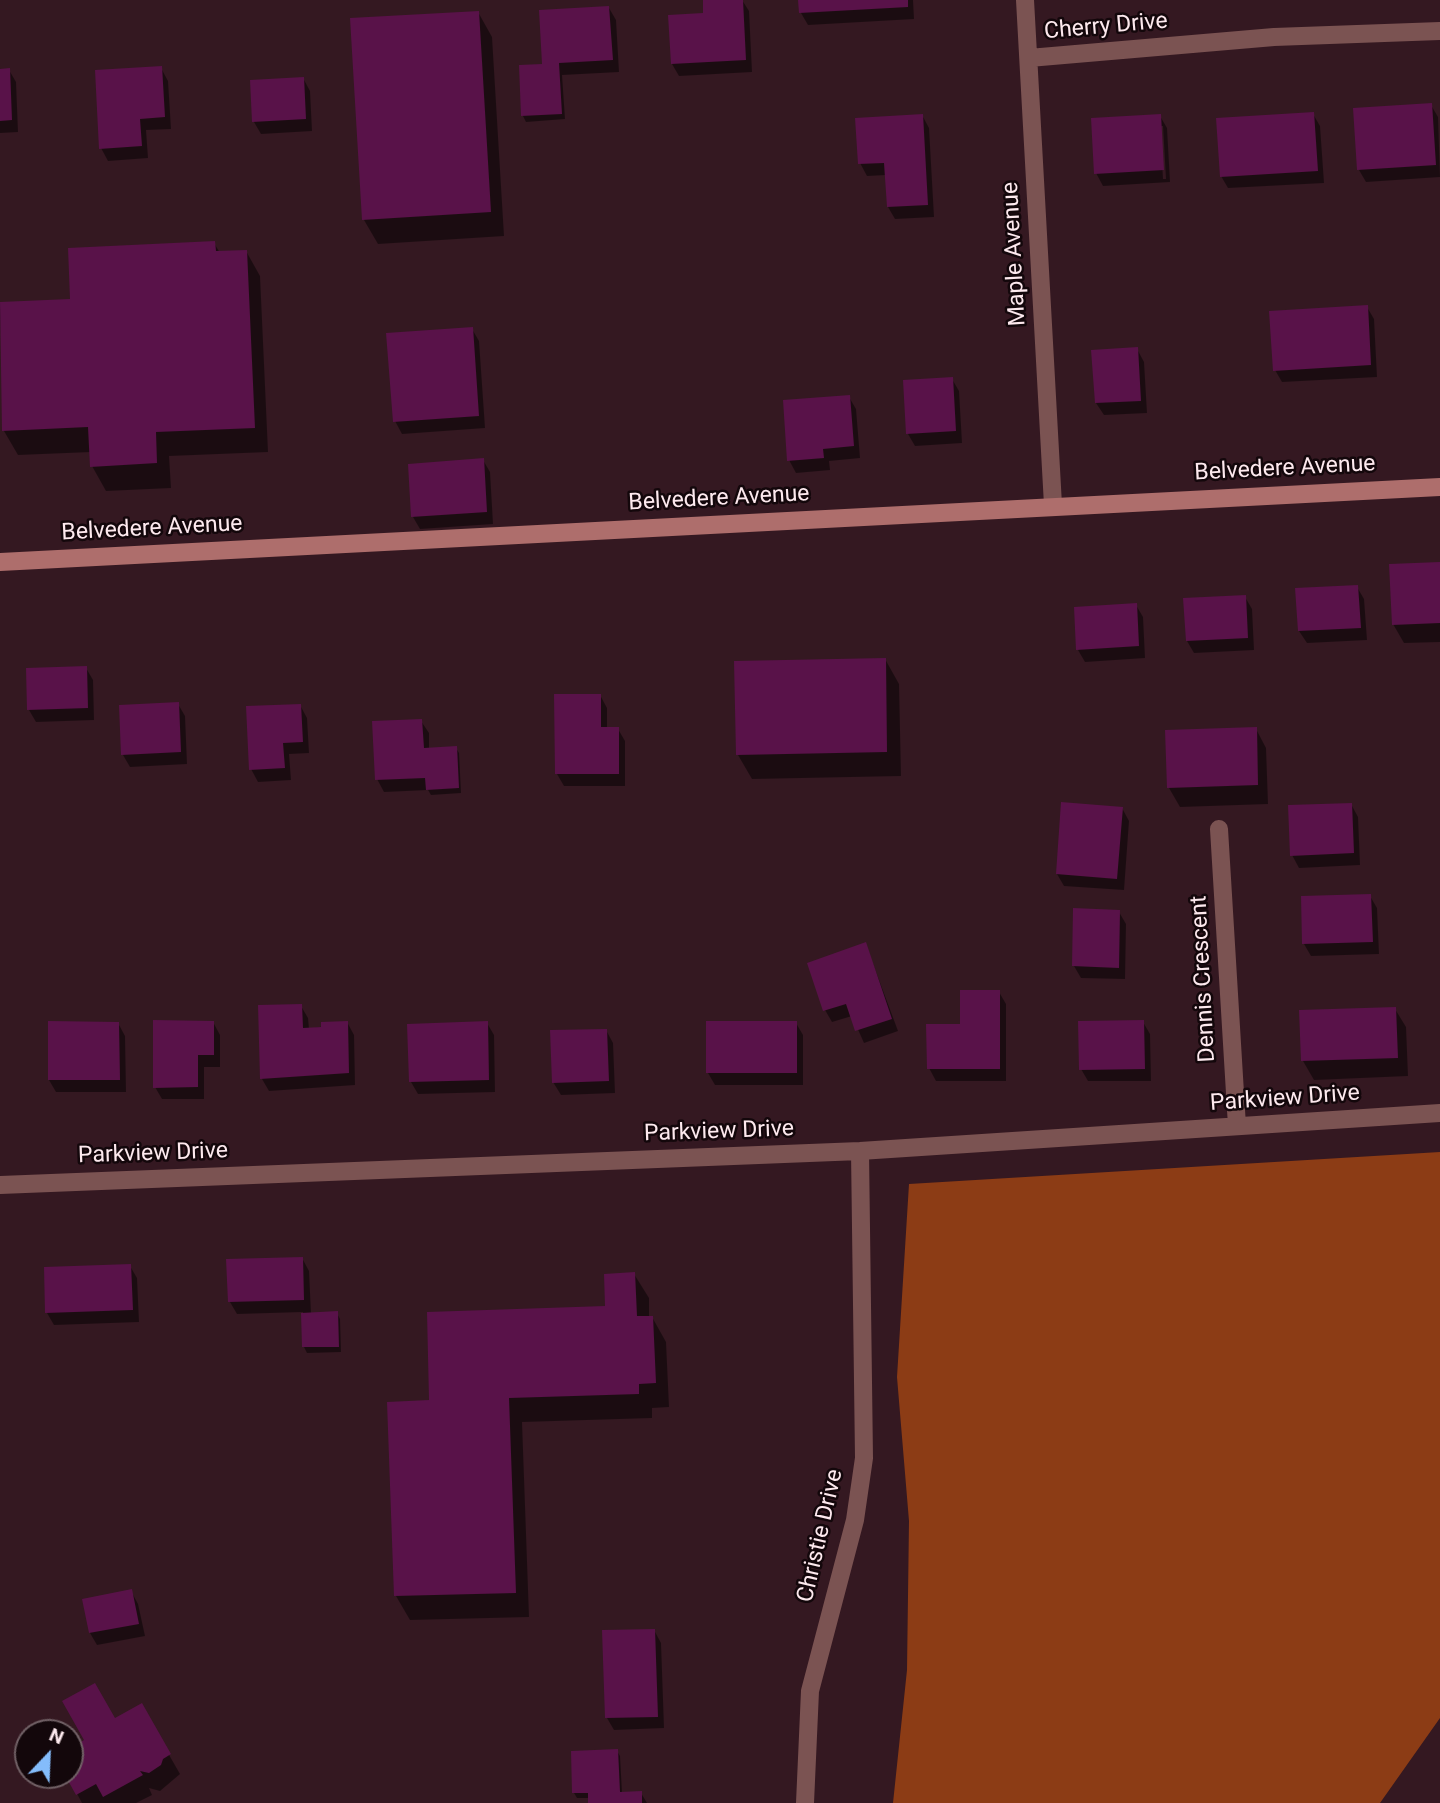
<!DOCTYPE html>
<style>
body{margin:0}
#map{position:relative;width:1440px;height:1803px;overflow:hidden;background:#341821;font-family:Roboto,sans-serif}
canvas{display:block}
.north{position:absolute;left:14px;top:1719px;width:70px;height:70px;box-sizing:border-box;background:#13070b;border:2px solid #716166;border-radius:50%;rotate:23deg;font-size:19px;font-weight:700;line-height:28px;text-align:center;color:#fde9ee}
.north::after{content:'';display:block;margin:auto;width:24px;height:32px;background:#84bcfb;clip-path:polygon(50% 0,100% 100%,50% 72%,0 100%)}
</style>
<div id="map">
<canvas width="1440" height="1803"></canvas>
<div class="north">N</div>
</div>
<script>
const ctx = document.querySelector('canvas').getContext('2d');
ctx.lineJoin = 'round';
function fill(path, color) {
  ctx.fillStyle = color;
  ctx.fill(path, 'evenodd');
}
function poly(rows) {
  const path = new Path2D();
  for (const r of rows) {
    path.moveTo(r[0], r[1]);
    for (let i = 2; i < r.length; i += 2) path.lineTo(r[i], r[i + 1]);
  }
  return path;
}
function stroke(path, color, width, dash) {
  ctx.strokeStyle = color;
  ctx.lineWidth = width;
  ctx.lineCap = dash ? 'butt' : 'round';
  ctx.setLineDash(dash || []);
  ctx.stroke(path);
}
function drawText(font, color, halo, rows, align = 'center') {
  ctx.font = font + ' Roboto,sans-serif';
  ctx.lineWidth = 5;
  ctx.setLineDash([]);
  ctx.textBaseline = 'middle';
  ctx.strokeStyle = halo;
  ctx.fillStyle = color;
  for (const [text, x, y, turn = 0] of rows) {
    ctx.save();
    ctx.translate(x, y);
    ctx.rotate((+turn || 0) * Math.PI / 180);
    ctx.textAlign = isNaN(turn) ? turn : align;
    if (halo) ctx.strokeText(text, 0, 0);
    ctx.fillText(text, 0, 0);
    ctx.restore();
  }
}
const forest = poly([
 [1440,1152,1440,1718,1380,1803,893,1803,907,1670,909,1521,897,1377,909,1184]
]);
const shadow = poly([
 [725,0,742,0,749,11,752,72,679,76,672,64,705,15],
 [800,0,913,0,914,19,808,25,801,13],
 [609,8,616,20,619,72,562,75,565,119,526,122,523,116,520,67,544,66],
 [478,12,492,37,504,236,378,244,364,220],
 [161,68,168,81,171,129,146,130,148,158,108,161,101,148],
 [9,70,16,82,18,132,0,133,0,71],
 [303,78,310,91,312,131,261,134,254,122,252,81],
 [1431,105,1438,117,1440,177,1366,182,1359,170],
 [1313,114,1320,126,1324,183,1228,188,1221,176],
 [922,115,929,128,934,217,895,219,888,207,886,175,867,176,860,163],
 [1160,116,1167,128,1170,182,1103,186,1096,173],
 [1160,126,1163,126,1166,179,1163,179],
 [214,243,220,253,246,251,260,276,268,452,169,456,171,488,106,491,92,466,91,452,18,455,4,431,0,303,72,300],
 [1367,307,1374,319,1377,377,1282,382,1275,370],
 [472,329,479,341,485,428,402,434,395,421],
 [1137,349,1144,362,1147,413,1104,415,1096,403,1093,351],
 [952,379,959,391,962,443,915,446,908,434],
 [849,397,856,409,860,458,829,461,830,470,796,473,789,460],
 [483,460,490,472,493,524,420,529,413,517],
 [1440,564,1440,642,1404,643,1393,624],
 [1357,587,1364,599,1367,640,1307,643,1299,631],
 [1245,597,1252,609,1254,650,1194,653,1187,641],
 [1136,605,1143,617,1145,658,1085,662,1078,650],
 [885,659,899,684,901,776,752,779,738,755],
 [86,668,93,680,94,720,36,722,29,710],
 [600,695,607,708,607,729,618,729,625,741,625,786,564,786,557,774],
 [178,704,185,716,187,764,130,767,123,755],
 [300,705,307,718,309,753,289,754,291,780,258,782,251,769],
 [421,721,429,733,429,750,456,748,459,753,461,793,431,795,428,790,384,792,377,779],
 [1256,729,1266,748,1268,804,1180,807,1169,788],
 [1351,804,1358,817,1360,865,1299,868,1292,855],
 [1122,808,1129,821,1124,890,1064,886,1057,874],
 [1370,896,1377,908,1379,954,1311,956,1304,944],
 [1119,912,1126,924,1125,979,1081,978,1074,966],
 [866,945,898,1031,864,1043,852,1016,832,1022,825,1010],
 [999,992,1006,1004,1006,1081,936,1081,929,1068],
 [301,1006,308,1018,309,1029,347,1022,354,1035,355,1085,269,1091,262,1079],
 [1395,1009,1406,1027,1408,1076,1314,1080,1303,1061,1301,1012],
 [213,1022,220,1035,220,1067,204,1067,204,1099,162,1099,155,1087],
 [1143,1022,1150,1034,1151,1081,1088,1081,1081,1069],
 [118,1023,125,1036,126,1092,56,1092,49,1080],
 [487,1023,494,1035,495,1092,418,1094,411,1082],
 [796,1023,803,1035,803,1085,715,1085,708,1073],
 [606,1030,613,1043,615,1093,561,1095,553,1082],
 [302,1258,309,1271,311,1314,337,1313,340,1319,341,1352,307,1353,304,1347,303,1312,237,1314,230,1302,228,1261],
 [130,1266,137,1278,139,1322,54,1325,47,1313],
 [634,1274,649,1298,649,1318,652,1317,666,1342,669,1407,652,1408,652,1418,522,1422,529,1617,410,1620,396,1596,431,1402,607,1308],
 [131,1591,138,1604,145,1636,97,1645,90,1633,84,1601],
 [654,1630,661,1643,664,1728,614,1730,607,1718],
 [141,1706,180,1774,160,1791,149,1788,152,1795,136,1803,82,1803,67,1775,70,1775,70,1750],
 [617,1751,620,1756,622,1793,641,1793,647,1803,590,1803,590,1798,577,1798,574,1793]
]);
const building = poly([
 [703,0,743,0,746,60,671,64,668,15,703,13],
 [798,0,908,0,908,7,799,13],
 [609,6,613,60,559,63,562,114,521,116,519,65,542,64,539,10],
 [479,11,491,212,362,220,350,18],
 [162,66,165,117,140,119,142,146,99,149,95,70],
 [10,68,12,120,0,121,0,69],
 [304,77,306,119,252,122,250,80],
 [1432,103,1436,165,1357,170,1353,108],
 [1314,112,1318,171,1220,177,1216,118],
 [923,114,928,205,887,207,884,163,858,164,855,118],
 [1161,114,1164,170,1094,174,1091,118],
 [215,241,216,251,247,250,255,428,156,432,157,463,90,467,88,427,2,431,0,302,70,299,68,248],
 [1368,305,1371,365,1273,371,1269,311],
 [473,327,479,416,393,422,386,333],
 [1138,347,1141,401,1095,403,1091,350],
 [953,377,956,431,906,434,903,380],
 [850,395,854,446,823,449,824,458,787,461,783,400],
 [484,458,487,512,411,517,408,464],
 [1440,562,1440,623,1392,625,1389,564],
 [1358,585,1361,628,1298,631,1295,588],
 [1246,595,1248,638,1186,641,1183,598],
 [1137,603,1139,646,1076,650,1074,607],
 [886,658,887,752,736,755,734,661],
 [87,666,88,708,27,710,26,668],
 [554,694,601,694,601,727,619,727,619,774,555,774],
 [179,702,181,752,121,755,119,705],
 [301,704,303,742,283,743,285,768,249,770,246,706],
 [422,719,424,748,457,746,459,788,426,790,425,778,375,780,372,721],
 [1257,727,1258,785,1167,788,1165,730],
 [1061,802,1123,807,1117,879,1056,874],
 [1352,803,1354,853,1290,856,1288,805],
 [1371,894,1373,942,1302,944,1301,896],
 [1073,908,1120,910,1119,968,1072,966],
 [866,942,892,1019,855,1031,846,1004,823,1011,807,963],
 [960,990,1000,990,1000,1069,927,1069,926,1024,960,1024],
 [302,1004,303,1028,321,1027,321,1022,348,1021,349,1073,260,1079,258,1005],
 [1396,1007,1398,1058,1301,1061,1299,1010],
 [153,1020,214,1021,214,1055,198,1055,198,1087,153,1088],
 [1144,1020,1145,1069,1079,1070,1078,1021],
 [48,1021,119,1022,120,1080,48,1080],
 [488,1021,489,1080,409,1082,407,1024],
 [706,1021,797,1021,797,1073,706,1073],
 [607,1029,609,1081,552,1083,550,1030],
 [303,1257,304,1300,228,1302,226,1259],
 [131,1264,133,1310,45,1313,44,1267],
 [635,1272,637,1316,653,1316,656,1383,639,1384,639,1394,509,1398,516,1593,394,1596,387,1402,429,1400,427,1312,605,1306,604,1274],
 [338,1311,339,1347,302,1347,301,1313],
 [132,1589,139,1624,89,1633,82,1599],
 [655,1629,658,1717,605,1718,602,1630],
 [95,1683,115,1718,142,1703,171,1754,163,1759,161,1765,149,1773,140,1771,143,1775,103,1797,96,1784,76,1795,65,1775,70,1775,70,1748,84,1740,62,1701],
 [618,1749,620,1792,642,1791,642,1803,588,1803,588,1793,572,1793,571,1751]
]);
const minor = poly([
 [1025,0,1053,505],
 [1029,58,1274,37,1440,31],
 [1219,829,1237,1126],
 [0,1185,860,1151,1440,1113],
 [805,1803,810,1691,855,1520,864,1458,860,1151]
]);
const secondary = poly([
 [0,562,1440,487]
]);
const streetNames = [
 ["Cherry Drive",1106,27,-5],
 ["Maple Avenue",1015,254,-93],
 ["Belvedere Avenue",1285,469,-3],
 ["Belvedere Avenue",719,499,-3],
 ["Belvedere Avenue",152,529,-3],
 ["Dennis Crescent",1204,979,-93],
 ["Parkview Drive",1285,1099,-4],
 ["Parkview Drive",719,1132,-2],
 ["Parkview Drive",153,1154,-2],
 ["Christie Drive",821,1536,-77]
];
fill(forest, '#8c3c15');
fill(shadow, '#0007');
fill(building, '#591249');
stroke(minor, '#7b5352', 18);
stroke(secondary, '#ae6e6c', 18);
drawText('23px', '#fde9ee', '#13070b', streetNames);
</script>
